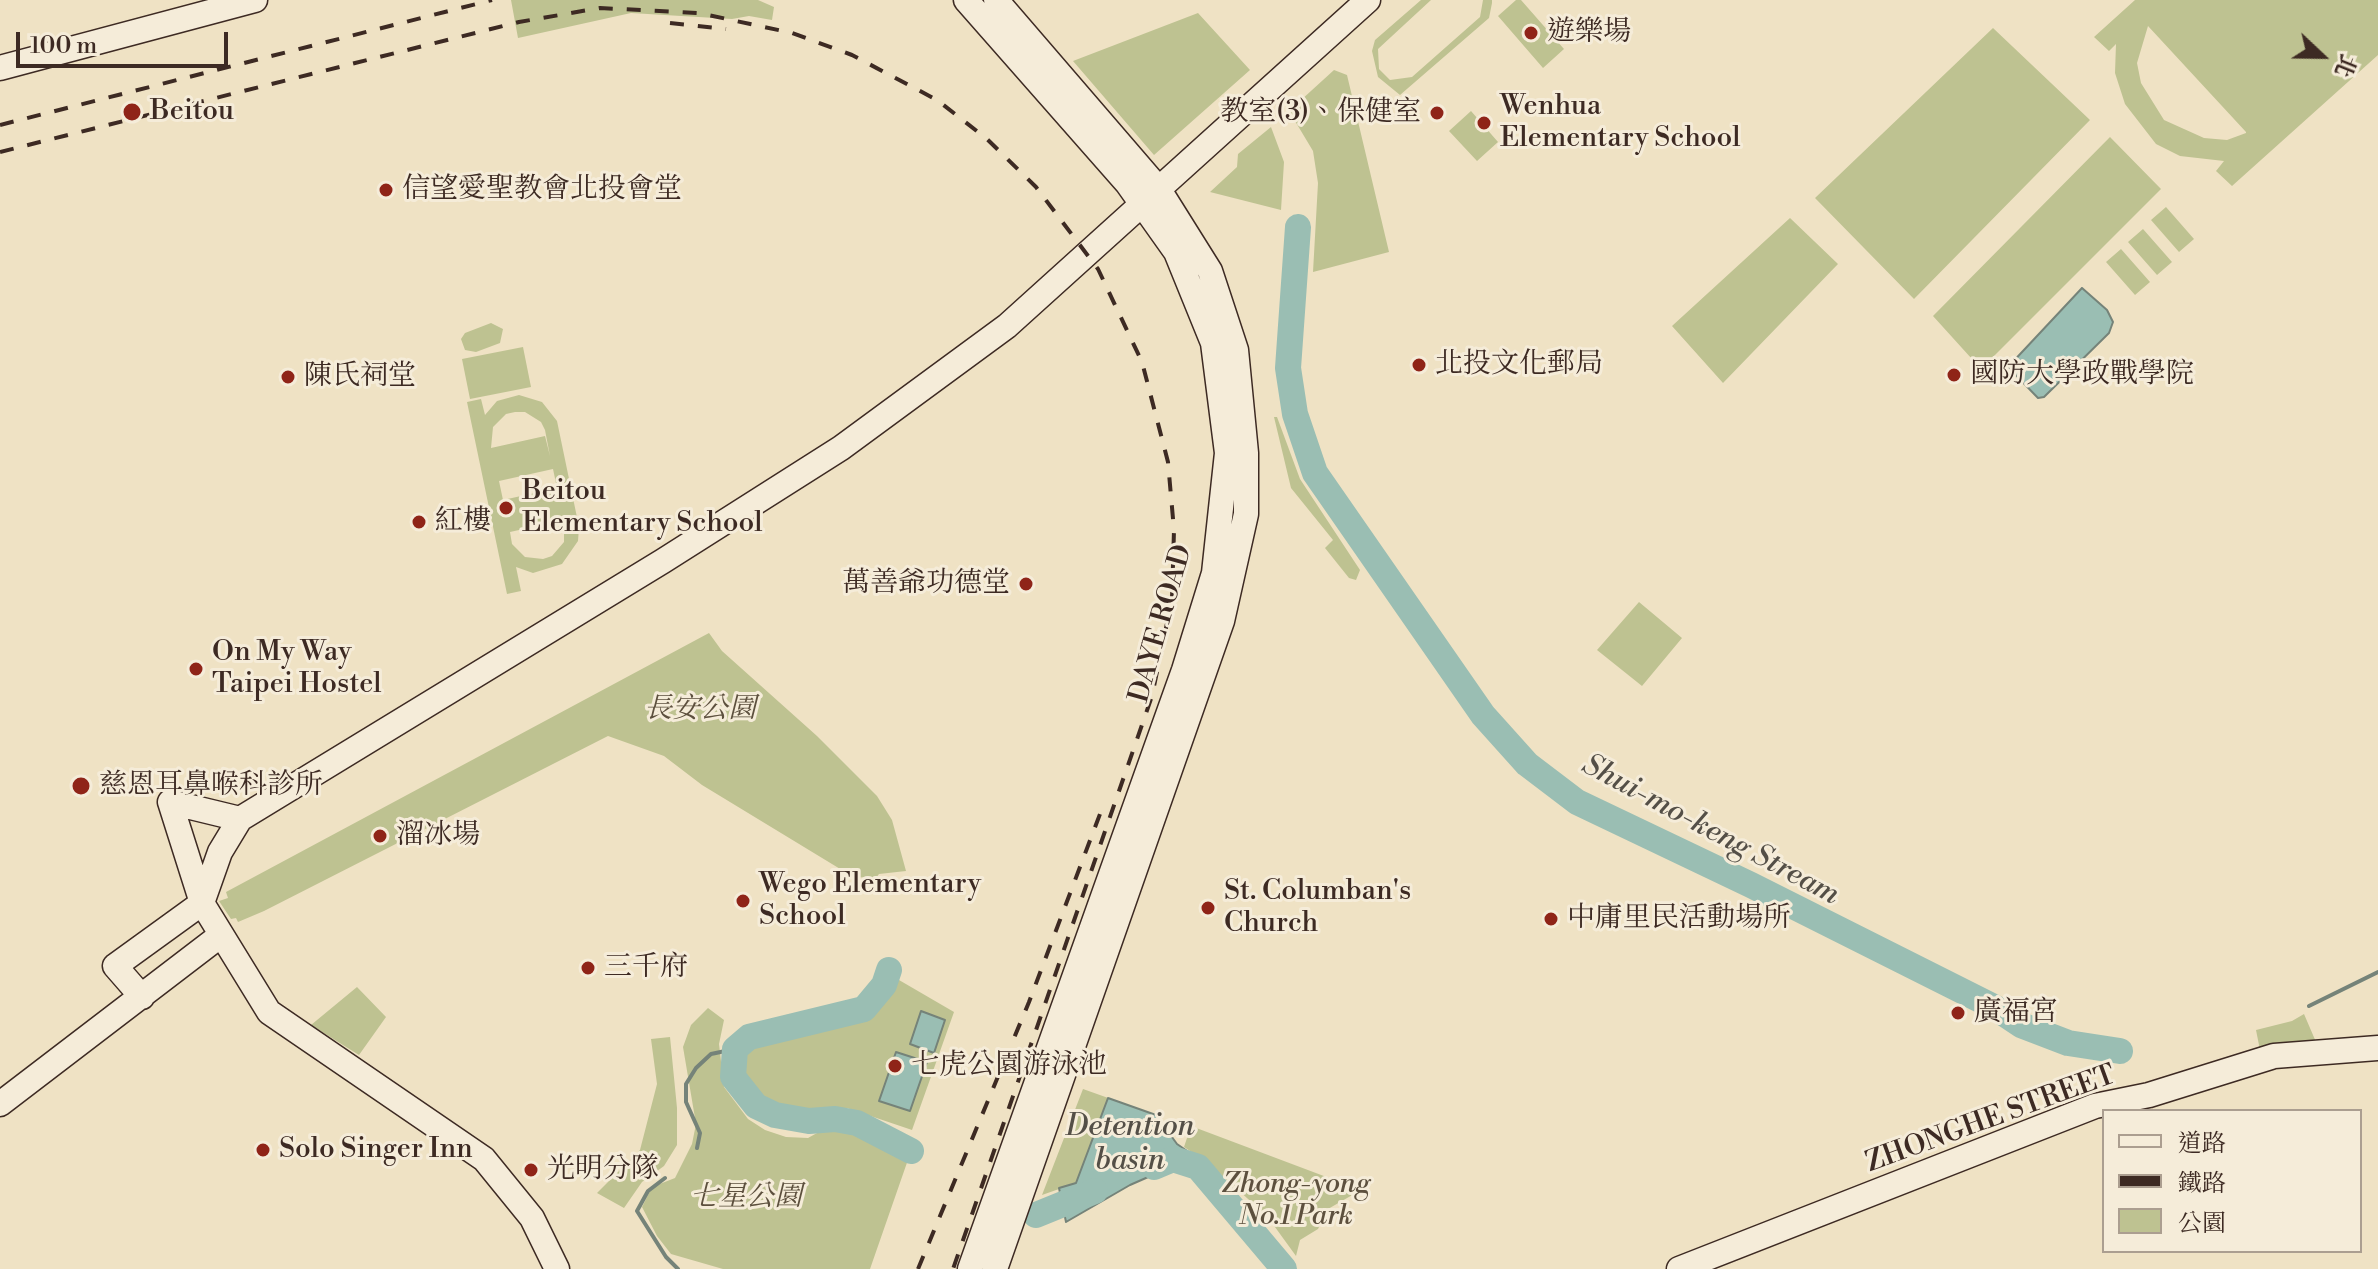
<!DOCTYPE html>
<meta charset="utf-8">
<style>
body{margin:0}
#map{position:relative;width:2378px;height:1269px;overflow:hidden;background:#efe2c4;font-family:"Libre Bodoni","Noto Serif TC",serif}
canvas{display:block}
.legend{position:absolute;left:2102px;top:1109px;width:260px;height:144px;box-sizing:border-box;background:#f5ecd9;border:2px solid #ab9e90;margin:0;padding:10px 14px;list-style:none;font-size:24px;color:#3d2a23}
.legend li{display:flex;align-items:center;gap:16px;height:40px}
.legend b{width:40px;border:2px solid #ab9e90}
.north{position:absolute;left:2282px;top:16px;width:80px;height:80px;-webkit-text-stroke:6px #f5ecd9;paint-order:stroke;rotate:112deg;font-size:22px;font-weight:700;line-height:32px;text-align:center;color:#3d2a23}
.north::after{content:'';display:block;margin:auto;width:28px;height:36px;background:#3d2a23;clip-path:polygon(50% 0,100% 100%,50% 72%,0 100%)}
.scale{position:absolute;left:16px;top:32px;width:212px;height:36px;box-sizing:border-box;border:4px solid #3d2a23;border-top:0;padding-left:10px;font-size:24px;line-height:28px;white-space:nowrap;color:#3d2a23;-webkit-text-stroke:6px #f5ecd9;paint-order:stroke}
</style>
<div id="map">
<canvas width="2378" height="1269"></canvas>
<ul class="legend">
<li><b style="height:10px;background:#f5ecd9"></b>道路</li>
<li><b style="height:10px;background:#3d2a23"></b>鐵路</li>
<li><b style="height:22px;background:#bec291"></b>公園</li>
</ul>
<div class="north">北</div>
<div class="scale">100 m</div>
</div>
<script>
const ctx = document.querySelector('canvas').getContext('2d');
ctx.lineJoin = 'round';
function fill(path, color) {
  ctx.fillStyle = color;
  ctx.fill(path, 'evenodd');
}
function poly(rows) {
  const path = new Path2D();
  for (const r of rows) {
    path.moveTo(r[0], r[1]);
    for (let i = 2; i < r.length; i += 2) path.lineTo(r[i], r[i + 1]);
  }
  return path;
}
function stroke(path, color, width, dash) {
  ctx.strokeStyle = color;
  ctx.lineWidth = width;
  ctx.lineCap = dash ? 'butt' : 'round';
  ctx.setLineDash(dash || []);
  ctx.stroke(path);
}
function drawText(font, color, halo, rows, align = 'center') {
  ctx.font = font + ' "Libre Bodoni","Noto Serif TC",serif';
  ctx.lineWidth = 6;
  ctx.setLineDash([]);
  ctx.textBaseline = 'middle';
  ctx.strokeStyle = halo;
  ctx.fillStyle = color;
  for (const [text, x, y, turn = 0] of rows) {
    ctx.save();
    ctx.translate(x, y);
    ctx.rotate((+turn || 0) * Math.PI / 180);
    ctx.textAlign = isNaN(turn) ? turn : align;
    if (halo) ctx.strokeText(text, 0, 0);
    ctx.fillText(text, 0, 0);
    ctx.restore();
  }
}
const green = poly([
 [511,0,758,0,774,7,772,20,749,16,732,19,631,13,518,38],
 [1421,0,1431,0,1378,49,1379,69,1390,80,1412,77,1480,17,1483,0,1492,0,1492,3,1489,18,1400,95,1378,77,1372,51,1375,40],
 [1516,0,1521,0,1564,49,1543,68,1498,16],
 [2135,0,2378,0,2378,55,2232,186,2216,171,2224,161,2180,156,2156,144,2125,104,2115,73,2116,44,2109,51,2094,37],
 [2148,26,2246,132,2246,133,2227,140,2204,138,2164,120,2141,83,2137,63],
 [1198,13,1250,70,1154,155,1073,61],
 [1993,28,2090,120,1914,299,1815,198],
 [1334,70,1347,75,1389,252,1313,272,1318,183,1313,151,1289,111],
 [1471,111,1498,142,1477,161,1449,131],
 [1271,127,1284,162,1281,210,1210,192,1237,167,1238,154],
 [2110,137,2161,189,1981,369,1933,316],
 [2166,207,2194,239,2179,252,2151,220],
 [1790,218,1838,264,1723,383,1672,326],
 [2143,229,2172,262,2157,275,2128,242],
 [2121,249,2150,282,2135,295,2106,262],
 [491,323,503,329,500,343,476,352,465,350,461,339,465,333],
 [523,347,531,387,470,399,462,359],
 [519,395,542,402,557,421,579,527,578,541,562,564,533,573,516,567,521,591,507,594,467,402,481,399,485,415,497,401],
 [515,412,525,412,541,422,545,430,550,456,545,436,491,448,493,427,506,414],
 [553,469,557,488,503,500,499,481],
 [564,520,564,542,552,556,543,559,525,557,512,544,510,532],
 [1274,417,1277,417,1300,479,1360,570,1356,580,1349,578,1325,548,1333,540,1291,488],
 [1639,602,1682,638,1642,686,1597,650],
 [709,633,722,651,817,736,877,796,892,820,906,871,879,874,872,883,865,877,855,878,702,785,664,756,608,736,264,911,238,922,236,918,231,919,219,901,228,898,226,892],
 [899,980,954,1012,912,1130,847,1108,782,1110,760,1100,741,1077,737,1054,747,1038,776,1042,869,1018],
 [357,987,386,1017,359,1055,311,1025],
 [708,1008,724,1020,719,1044,724,1087,748,1119,765,1130,786,1137,808,1138,826,1128,848,1127,910,1154,870,1269,723,1269,671,1254,657,1236,642,1207,652,1187,675,1178,692,1144,696,1124,683,1047,691,1025],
 [2304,1014,2316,1042,2260,1050,2256,1030,2292,1021],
 [670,1037,677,1108,677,1145,664,1166,642,1182,624,1208,597,1193,640,1150,657,1084,651,1039],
 [1083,1089,1156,1115,1076,1183,1042,1195],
 [1191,1126,1361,1190,1328,1209,1318,1229,1300,1240,1296,1256,1267,1216,1208,1163,1184,1147]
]);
const water = poly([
 [2082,288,2107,310,2113,322,2109,333,2044,397,2038,398,2008,367,2082,288],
 [921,1011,945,1020,934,1053,910,1044,921,1011],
 [896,1052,927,1062,910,1111,879,1101,896,1052],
 [1108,1098,1156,1115,1177,1144,1190,1153,1184,1171,1171,1167,1130,1185,1066,1222,1059,1188,1076,1183,1108,1098]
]);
const stream = poly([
 [2309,1006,2378,972],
 [697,1148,700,1133,686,1102,686,1084,696,1068,711,1054,735,1049],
 [665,1178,648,1191,637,1211,666,1257,678,1269]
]);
const river = poly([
 [1298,227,1288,368,1295,414,1315,473,1483,715,1527,764,1577,802,1751,885,1994,1007,2021,1025,2068,1043,2120,1051],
 [889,970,884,985,864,1009,749,1037,735,1049,733,1077,756,1106,775,1115,809,1121,835,1119,857,1123,911,1151],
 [1154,1167,1173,1159,1198,1167,1284,1269],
 [1036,1215,1095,1191]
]);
const secondary = poly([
 [966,0,1127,183,1176,252,1213,343,1227,453,1214,573,1184,670,970,1269],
 [0,68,255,0],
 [170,802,240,819,663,561,841,448,1007,326,1368,0],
 [170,802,202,903,269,1012,484,1159,532,1218,557,1269],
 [202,903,220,852,240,819],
 [142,997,115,966,202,903],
 [0,1104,221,935],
 [995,1269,1222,621,1246,514,1246,453,1236,350,1210,271,1158,188,996,0],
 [1679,1269,2095,1106,2149,1095,2274,1056,2378,1048]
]);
const rail = poly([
 [670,23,726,29],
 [0,125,492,0],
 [0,152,519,22,600,8,699,13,792,33,852,55,937,100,987,139,1036,187,1098,269,1142,362,1168,462,1174,530,1172,599,1152,696,953,1269],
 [918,1269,1029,1002,1100,814]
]);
const markers = [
 [1531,33,8,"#8f2418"],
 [132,112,10,"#8f2418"],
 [1437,113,8,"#8f2418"],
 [1484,123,8,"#8f2418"],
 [386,190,8,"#8f2418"],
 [1419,365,8,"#8f2418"],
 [1954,375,8,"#8f2418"],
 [288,377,8,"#8f2418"],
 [506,508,8,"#8f2418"],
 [419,522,8,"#8f2418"],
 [1026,584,8,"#8f2418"],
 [196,669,8,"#8f2418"],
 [81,786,10,"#8f2418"],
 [380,836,8,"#8f2418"],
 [743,901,8,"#8f2418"],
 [1208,908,8,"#8f2418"],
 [1551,919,8,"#8f2418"],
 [588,968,8,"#8f2418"],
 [1958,1013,8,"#8f2418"],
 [895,1066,8,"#8f2418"],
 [263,1150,8,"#8f2418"],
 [531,1170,8,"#8f2418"]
];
const poiNames = [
 ["遊樂場",1547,33],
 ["Wenhua",1500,107],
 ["Elementary School",1500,139],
 ["Beitou",150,112],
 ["教室(3)、保健室",1421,113,"right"],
 ["信望愛聖教會北投會堂",402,190],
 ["北投文化郵局",1435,365],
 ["國防大學政戰學院",1970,375],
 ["陳氏祠堂",304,377],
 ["Beitou",522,492],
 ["Elementary School",522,524],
 ["紅樓",435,522],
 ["萬善爺功德堂",1010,584,"right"],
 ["On My Way",212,653],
 ["Taipei Hostel",212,685],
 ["慈恩耳鼻喉科診所",99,786],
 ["溜冰場",396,836],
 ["Wego Elementary",759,885],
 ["School",759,917],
 ["St. Columban's",1224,892],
 ["Church",1224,924],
 ["中庸里民活動場所",1567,919],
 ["三千府",604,968],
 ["廣福宮",1974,1013],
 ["七虎公園游泳池",911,1066],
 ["Solo Singer Inn",279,1150],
 ["光明分隊",547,1170]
];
const streetNames = [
 ["DAYE ROAD",1162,624,-74],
 ["ZHONGHE STREET",1991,1120,-20]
];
const parkNames = [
 ["長安公園",700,710],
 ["Zhong-yong",1296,1185],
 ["No.1 Park",1296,1217],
 ["七星公園",746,1198]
];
const waterNames = [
 ["Shui-mo-keng Stream",1710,831,28],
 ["Detention",1130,1128],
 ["basin",1130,1162]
];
fill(green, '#bec291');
fill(water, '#9abeb3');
stroke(water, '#758379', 2);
stroke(stream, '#758379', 4);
stroke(river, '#9abeb3', 26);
stroke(secondary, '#3d2a23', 27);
stroke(secondary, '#f5ecd9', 24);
stroke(rail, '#3d2a23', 4, [14, 14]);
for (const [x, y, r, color] of markers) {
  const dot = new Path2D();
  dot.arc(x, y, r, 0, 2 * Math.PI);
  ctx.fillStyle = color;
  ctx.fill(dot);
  stroke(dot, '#f5ecd9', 3);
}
drawText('28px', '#3d2a23', '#f5ecd9', poiNames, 'left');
drawText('28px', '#3d2a23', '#f5ecd9', streetNames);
drawText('italic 28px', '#5d503e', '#f5ecd9', parkNames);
drawText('italic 30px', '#544f47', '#f5ecd9', waterNames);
</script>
